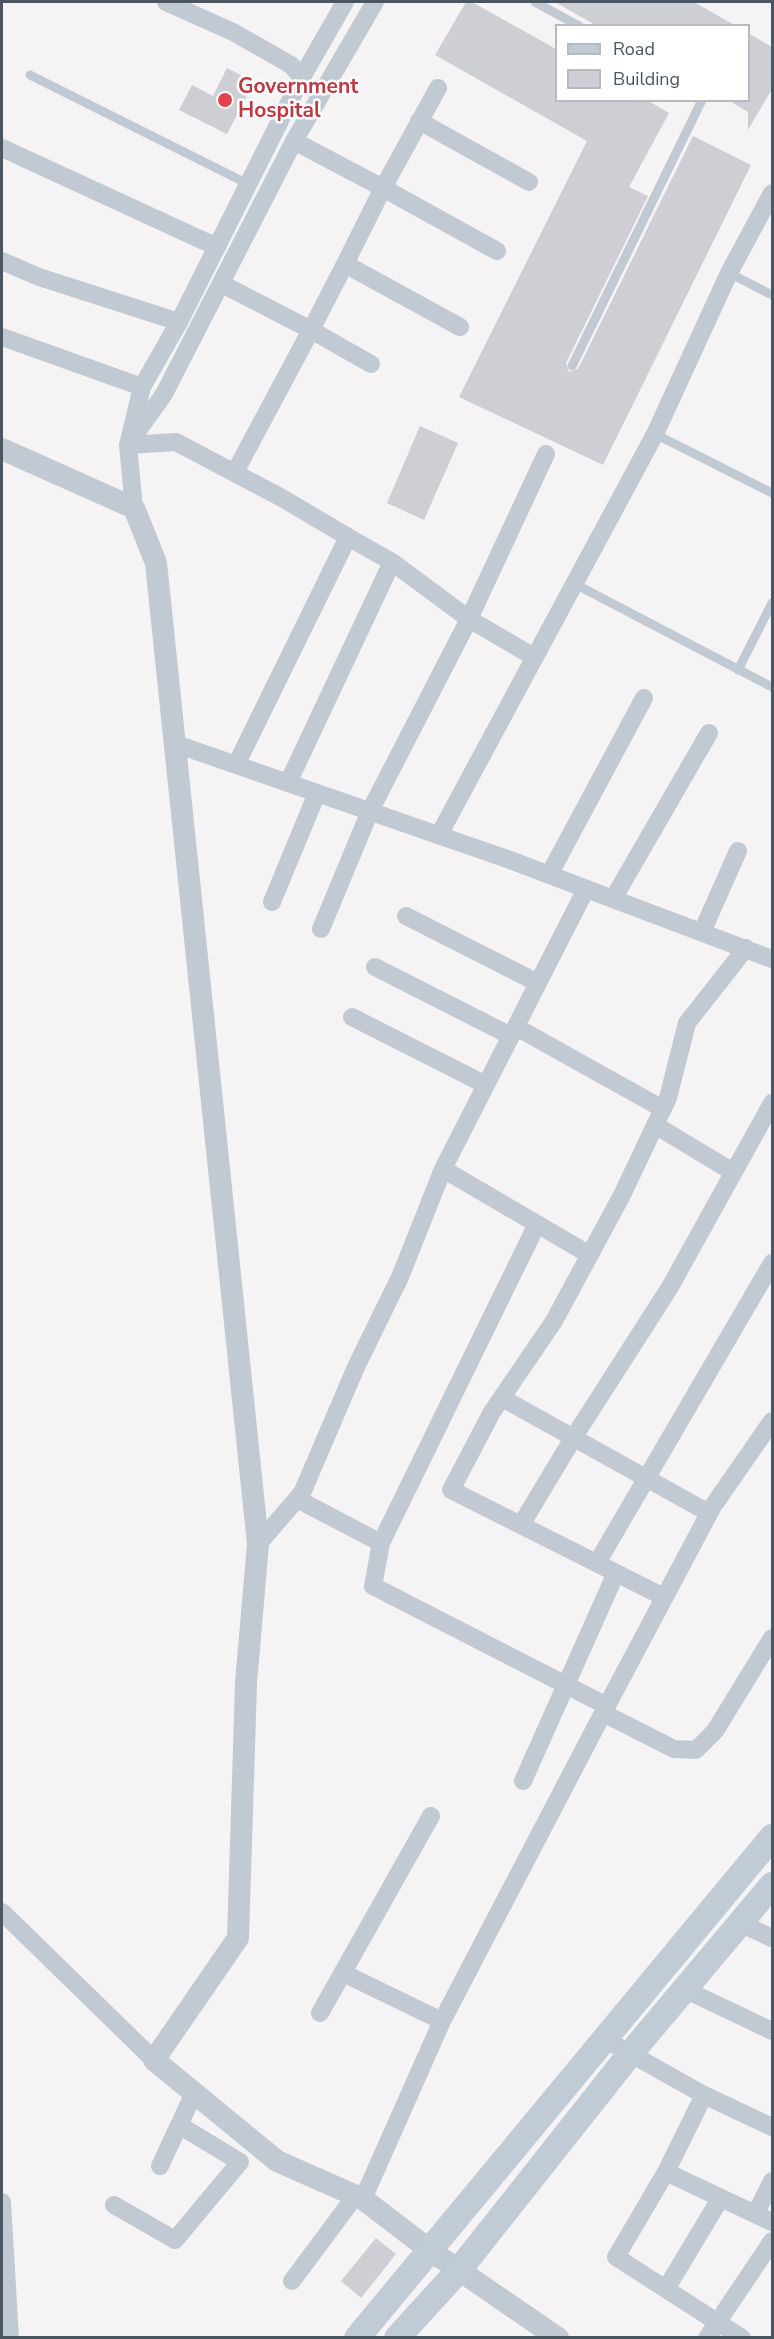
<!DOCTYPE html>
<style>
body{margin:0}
#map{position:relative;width:774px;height:2339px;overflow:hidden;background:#f5f3f3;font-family:"Nunito Sans",sans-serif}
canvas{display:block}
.frame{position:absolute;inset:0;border:3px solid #4a5661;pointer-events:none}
.legend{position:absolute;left:555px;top:24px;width:195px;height:78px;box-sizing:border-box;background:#fff;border:2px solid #b7bbc0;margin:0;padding:8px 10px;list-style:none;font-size:18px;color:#4a5661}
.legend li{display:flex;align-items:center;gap:12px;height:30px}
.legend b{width:30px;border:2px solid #b7bbc0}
</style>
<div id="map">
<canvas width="774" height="2339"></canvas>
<div class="frame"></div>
<ul class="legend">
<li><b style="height:8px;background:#c1cbd6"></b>Road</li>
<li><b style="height:16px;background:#cdcfd5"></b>Building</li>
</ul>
</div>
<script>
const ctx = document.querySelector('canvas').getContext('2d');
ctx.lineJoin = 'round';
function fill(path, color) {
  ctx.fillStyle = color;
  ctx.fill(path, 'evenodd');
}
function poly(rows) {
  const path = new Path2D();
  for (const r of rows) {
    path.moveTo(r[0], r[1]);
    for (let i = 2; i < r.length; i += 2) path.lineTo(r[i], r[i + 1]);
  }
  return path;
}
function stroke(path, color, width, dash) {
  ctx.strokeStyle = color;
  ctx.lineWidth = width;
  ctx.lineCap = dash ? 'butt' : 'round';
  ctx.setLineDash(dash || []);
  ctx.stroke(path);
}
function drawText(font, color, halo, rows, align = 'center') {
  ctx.font = font + ' "Nunito Sans",sans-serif';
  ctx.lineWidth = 5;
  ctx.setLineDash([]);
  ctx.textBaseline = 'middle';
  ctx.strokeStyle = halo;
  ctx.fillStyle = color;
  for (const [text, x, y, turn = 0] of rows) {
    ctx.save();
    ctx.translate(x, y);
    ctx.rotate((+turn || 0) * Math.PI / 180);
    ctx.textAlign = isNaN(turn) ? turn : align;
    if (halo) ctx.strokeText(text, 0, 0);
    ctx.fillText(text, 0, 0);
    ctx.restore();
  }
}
const building = poly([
 [466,2,472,2,556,49,556,100,647,100,669,113,629,187,648,196,566,363,569,372,578,369,693,136,751,165,603,465,459,397,587,141,435,55],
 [555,2,694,2,736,26,597,26],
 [748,33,772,47,772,89,748,130,748,112,728,100,748,100],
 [227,68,254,82,227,134,179,110,192,85,213,96],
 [420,426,458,443,424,520,387,503],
 [376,2238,396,2254,361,2298,341,2281]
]);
const service = poly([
 [535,2,579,26],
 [30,75,248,184],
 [729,273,772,295],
 [572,366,702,100],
 [655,434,772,493],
 [575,584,772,687],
 [738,670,772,603]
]);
const minor = poly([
 [166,2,233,32,291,65,302,77],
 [438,88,383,188,497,251],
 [419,121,529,182],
 [2,148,217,247],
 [2,261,39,277,179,322],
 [345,264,460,327],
 [222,284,311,330,345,264,383,188,294,141],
 [2,337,142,387],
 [134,436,164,394,294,141,375,2],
 [128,445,176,442,282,498,348,537],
 [235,472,311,330,371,364],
 [134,508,128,445,142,387,179,322,302,77,345,2],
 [176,744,510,860,772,959],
 [236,765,348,537,392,562,469,619,534,657],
 [288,783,392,562],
 [439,835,655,434,729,273,772,193],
 [549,875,644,698],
 [613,899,709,733],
 [272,902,317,793],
 [406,916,538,983],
 [321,929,370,811,469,619,546,454],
 [702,932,738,851],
 [375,967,511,1036],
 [352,1017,486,1085],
 [516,1027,663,1109],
 [655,1125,733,1172],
 [443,1169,590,1255],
 [502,1398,709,1513],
 [297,1499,381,1543,373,1586,607,1706],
 [521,1525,572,1440,670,1287,772,1103],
 [381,1543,537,1224],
 [258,1544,302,1493,356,1367,400,1277,443,1169,586,889],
 [597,1563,772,1263],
 [664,1597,451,1490,492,1412,554,1321,622,1195,668,1098,687,1023,746,948],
 [603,1713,674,1749,696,1750,715,1731,772,1638],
 [523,1781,616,1573],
 [2,1912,154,2060],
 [740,1923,772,1938],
 [343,1973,442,2021],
 [684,1989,772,2031],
 [320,2013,431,1816],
 [606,2040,704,2095,772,2127],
 [704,2095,666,2172,616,2257,742,2338],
 [160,2166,194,2093],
 [666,2172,772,2222],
 [363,2199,442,2021,603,1713,713,1506,772,1421],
 [2,2202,10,2338],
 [114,2205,175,2240,240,2162,179,2125],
 [756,2213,772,2181],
 [292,2281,356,2195],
 [666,2289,720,2199],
 [707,2338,772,2241]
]);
const tertiary = poly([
 [2,449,134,508,156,563,258,1544,246,1683,238,1938,154,2060,277,2161,363,2199,431,2251,558,2338]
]);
const secondary = poly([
 [357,2338,772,1837],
 [397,2338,459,2270,630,2054,772,1885]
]);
const markers = [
 [225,100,8,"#e0444e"]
];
const healthNames = [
 ["Government",238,88],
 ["Hospital",238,112]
];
fill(building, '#cdcfd5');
stroke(service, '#c1cad2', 9);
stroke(minor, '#c1cad2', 18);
stroke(tertiary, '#c1cad2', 22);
stroke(secondary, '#c1cbd6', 26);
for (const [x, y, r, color] of markers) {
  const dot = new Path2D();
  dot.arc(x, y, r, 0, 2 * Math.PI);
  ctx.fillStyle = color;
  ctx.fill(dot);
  stroke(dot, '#fff', 2);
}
drawText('bold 21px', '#be3a42', '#fff', healthNames, 'left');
</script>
